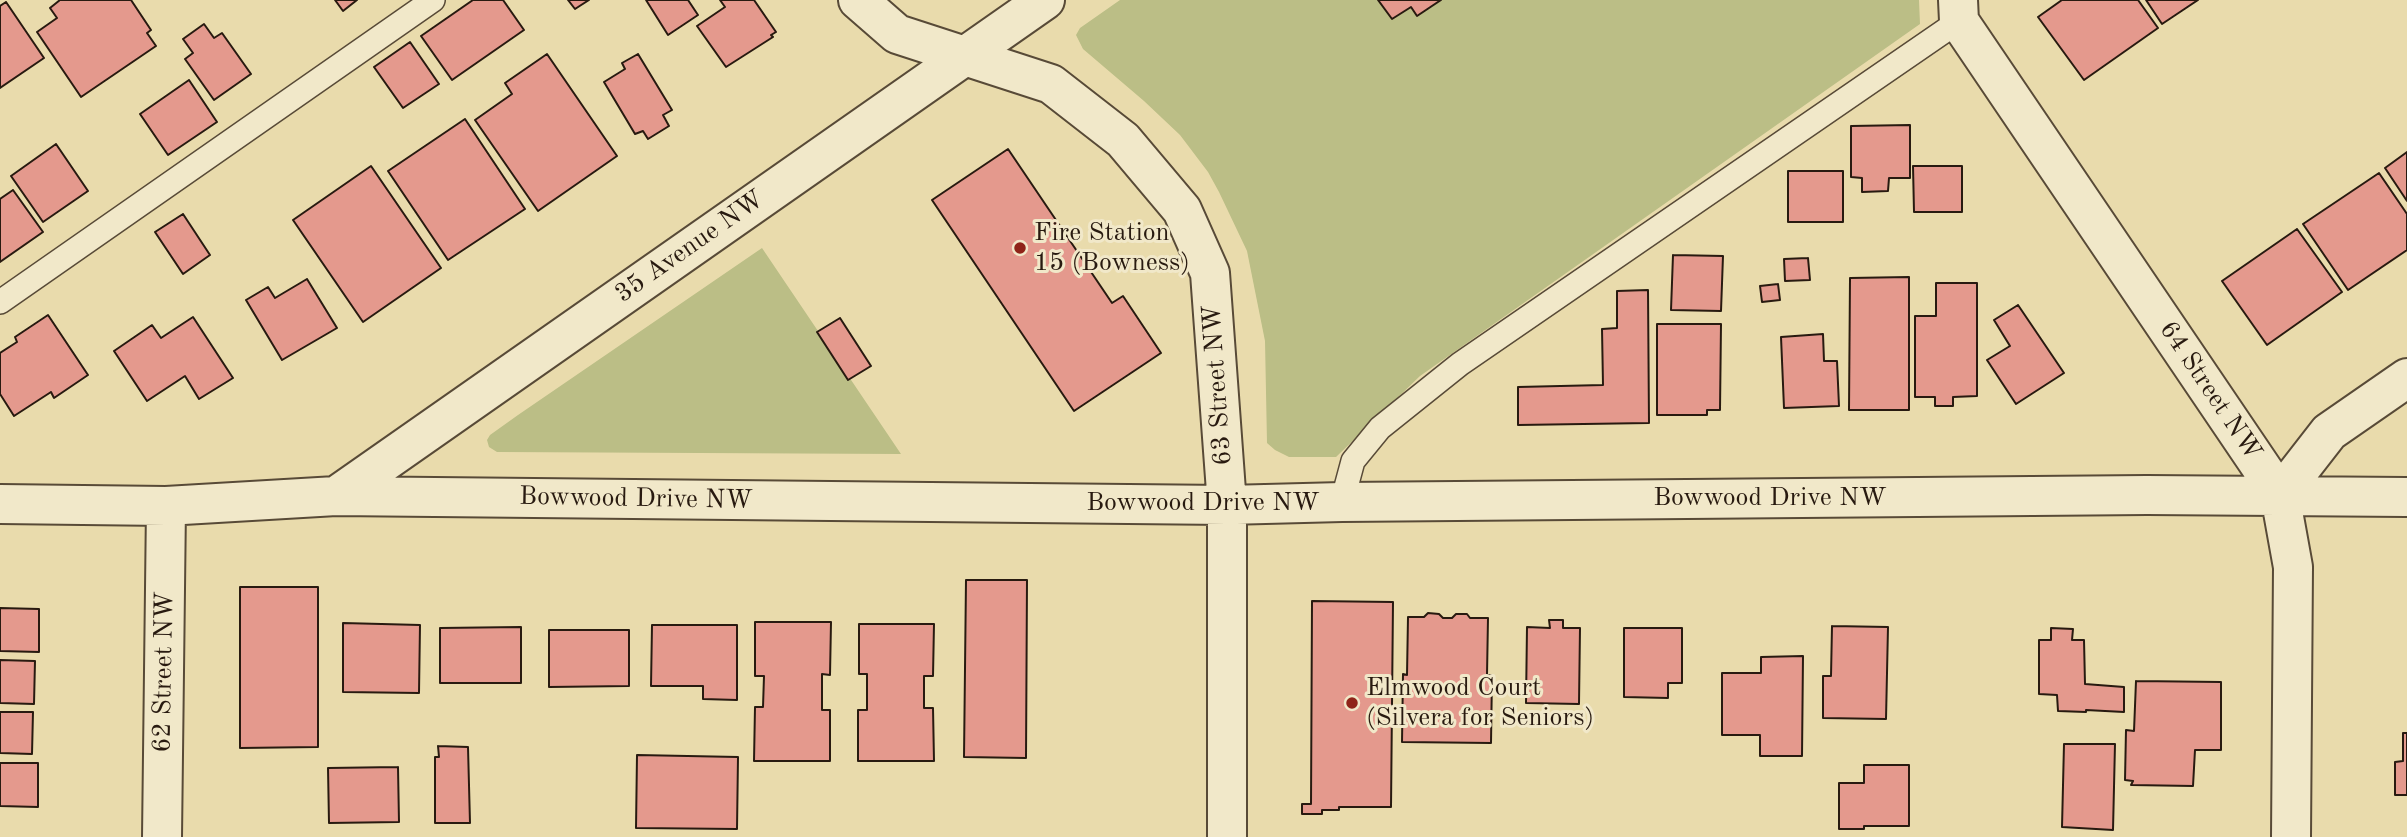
<!DOCTYPE html>
<style>
body{margin:0}
canvas{display:block;background:#e9dbac}
</style>
<canvas width="2407" height="837"></canvas>
<script>
const ctx = document.querySelector('canvas').getContext('2d');
ctx.lineJoin = 'round';
function fill(path, color) {
  ctx.fillStyle = color;
  ctx.fill(path, 'evenodd');
}
function poly(rows) {
  const path = new Path2D();
  for (const r of rows) {
    path.moveTo(r[0], r[1]);
    for (let i = 2; i < r.length; i += 2) path.lineTo(r[i], r[i + 1]);
  }
  return path;
}
function stroke(path, color, width, dash) {
  ctx.strokeStyle = color;
  ctx.lineWidth = width;
  ctx.lineCap = dash ? 'butt' : 'round';
  ctx.setLineDash(dash || []);
  ctx.stroke(path);
}
function drawText(font, color, halo, rows, align = 'center') {
  ctx.font = font + ' "Old Standard TT",serif';
  ctx.lineWidth = 6;
  ctx.setLineDash([]);
  ctx.textBaseline = 'middle';
  ctx.strokeStyle = halo;
  ctx.fillStyle = color;
  for (const [text, x, y, turn = 0] of rows) {
    ctx.save();
    ctx.translate(x, y);
    ctx.rotate((+turn || 0) * Math.PI / 180);
    ctx.textAlign = isNaN(turn) ? turn : align;
    if (halo) ctx.strokeText(text, 0, 0);
    ctx.fillText(text, 0, 0);
    ctx.restore();
  }
}
const green = poly([
 [1120,0,1919,0,1920,24,1420,376,1336,457,1289,457,1275,450,1267,443,1265,341,1247,251,1219,192,1208,172,1180,135,1144,101,1083,49,1076,35,1080,28],
 [762,248,901,454,497,452,489,447,487,440,490,435,518,415]
]);
const building = poly([
 [60,0,131,0,151,30,147,33,156,46,81,97,37,32,57,18,50,8,60,0],
 [335,0,357,0,343,11,335,0],
 [473,0,503,0,524,30,452,80,421,36,473,0],
 [568,0,589,0,575,9,568,0],
 [646,0,688,0,698,15,668,35,646,0],
 [720,0,754,0,776,32,771,35,773,37,726,67,697,26,725,7,720,0],
 [1378,0,1441,0,1417,16,1411,7,1392,19,1378,0],
 [2062,0,2138,0,2158,28,2084,80,2038,17,2062,0],
 [2146,0,2198,0,2162,24,2146,0],
 [6,2,44,58,0,88,0,6,6,2],
 [204,24,214,38,222,33,251,74,214,100,185,59,193,53,183,39,204,24],
 [410,42,439,84,403,108,374,67,410,42],
 [547,54,617,156,538,211,475,120,512,94,505,83,547,54],
 [638,54,672,110,663,115,669,126,648,139,643,131,635,134,604,82,625,69,622,63,638,54],
 [189,80,217,122,168,155,140,114,189,80],
 [465,119,525,209,448,260,388,171,465,119],
 [1910,125,1910,178,1889,178,1888,191,1862,192,1862,178,1851,177,1851,126,1910,125],
 [56,144,88,191,43,222,11,176,56,144],
 [1008,149,1112,303,1123,296,1161,353,1074,411,932,200,1008,149],
 [2407,152,2407,201,2385,168,2407,152],
 [371,166,441,268,363,322,293,220,371,166],
 [1913,166,1962,166,1962,212,1914,212,1913,166],
 [1788,171,1843,171,1843,222,1788,222,1788,171],
 [2379,173,2407,214,2407,250,2348,290,2303,224,2379,173],
 [13,190,43,232,0,262,0,199,13,190],
 [183,214,210,255,183,274,155,232,183,214],
 [2297,229,2342,292,2267,345,2222,281,2297,229],
 [1673,255,1723,256,1721,311,1671,310,1673,255],
 [1808,258,1810,280,1785,281,1784,259,1808,258],
 [1909,277,1909,410,1849,410,1850,278,1909,277],
 [307,279,337,328,282,360,246,300,268,287,275,298,307,279],
 [1936,283,1977,283,1977,396,1953,397,1953,406,1935,406,1935,397,1915,397,1915,316,1936,316,1936,283],
 [1778,284,1780,300,1762,302,1760,286,1778,284],
 [1648,290,1649,423,1518,425,1518,387,1603,385,1602,329,1617,328,1617,291,1648,290],
 [2018,305,2064,373,2016,404,1987,360,2010,346,1994,320,2018,305],
 [48,315,88,375,54,398,51,392,14,416,0,394,0,353,17,342,15,337,48,315],
 [193,317,233,378,199,399,185,376,147,401,114,351,152,325,161,338,193,317],
 [840,318,871,366,848,380,817,332,840,318],
 [1657,324,1721,324,1720,410,1707,410,1707,415,1657,415,1657,324],
 [1823,334,1824,361,1837,361,1839,406,1784,408,1781,337,1823,334],
 [966,580,1027,580,1026,758,964,757,966,580],
 [240,587,318,587,318,747,240,748,240,587],
 [1312,601,1393,602,1391,807,1339,807,1339,810,1322,810,1322,814,1302,814,1302,804,1311,804,1312,601],
 [0,608,39,609,39,652,0,651,0,608],
 [1428,613,1439,614,1443,618,1452,618,1456,614,1467,614,1470,618,1488,618,1487,675,1492,675,1491,743,1402,742,1403,674,1407,675,1408,617,1424,617,1428,613],
 [1549,620,1563,620,1563,628,1580,628,1579,704,1526,703,1527,627,1550,628,1549,620],
 [755,622,831,622,830,675,822,674,822,710,830,710,830,761,754,761,755,707,763,707,764,676,755,676,755,622],
 [343,623,420,625,419,693,343,692,343,623],
 [859,624,934,624,933,676,924,676,924,708,933,708,934,761,858,761,858,710,867,710,867,674,859,674,859,624],
 [652,625,737,625,737,700,703,699,703,686,651,686,652,625],
 [1832,626,1888,627,1886,719,1823,718,1823,676,1831,676,1832,626],
 [521,627,521,683,440,683,440,628,521,627],
 [1624,628,1682,628,1682,683,1668,683,1668,698,1624,697,1624,628],
 [2051,628,2073,629,2072,640,2084,640,2085,684,2124,687,2124,712,2086,710,2086,712,2058,711,2057,695,2039,694,2039,640,2051,640,2051,628],
 [549,630,629,630,629,686,549,687,549,630],
 [1803,656,1802,756,1760,756,1760,735,1722,735,1722,673,1761,673,1761,657,1803,656],
 [0,660,35,661,34,704,0,703,0,660],
 [2136,681,2221,682,2221,750,2195,750,2193,786,2131,785,2133,781,2125,780,2126,730,2134,731,2136,681],
 [0,712,33,712,32,754,0,753,0,712],
 [2403,733,2407,733,2407,795,2395,795,2395,762,2403,761,2403,733],
 [2064,744,2115,744,2113,830,2062,827,2064,744],
 [438,746,468,747,470,823,435,823,435,757,439,757,438,746],
 [637,755,738,757,737,829,636,828,637,755],
 [0,763,38,763,38,807,0,806,0,763],
 [1864,765,1909,765,1909,826,1864,826,1864,829,1839,829,1839,783,1864,783,1864,765],
 [398,767,399,822,329,823,328,768,398,767]
]);
const service = poly([
 [0,302,433,0],
 [1342,502,1353,461,1380,428,1460,364,1959,21]
]);
const minor = poly([
 [858,0,897,34,1051,84,1123,140,1182,210,1210,273,1227,505,1227,837],
 [1958,0,1959,21,2280,495,2293,567,2291,837],
 [2280,495,2329,432,2407,378],
 [336,496,1045,0],
 [0,504,166,506,336,496,1227,505,1342,502,2147,495,2407,497],
 [162,837,166,506]
]);
const markers = [
 [1020,248,7,"#8f2418"],
 [1352,703,7,"#8f2418"]
];
const poiNames = [
 ["Fire Station",1034,233],
 ["15 (Bowness)",1034,263],
 ["Elmwood Court",1366,688],
 ["(Silvera for Seniors)",1366,718]
];
const streetNames = [
 ["35 Avenue NW",690,247,-35],
 ["63 Street NW",1218,385,-94],
 ["64 Street NW",2210,391,56],
 ["Bowwood Drive NW",1770,498],
 ["Bowwood Drive NW",636,499,1],
 ["Bowwood Drive NW",1203,503],
 ["62 Street NW",164,672,-89]
];
fill(green, '#bbbe86');
fill(building, '#e4998d');
stroke(building, '#281a10', 2);
stroke(service, '#584a37', 26);
stroke(minor, '#584a37', 42);
stroke(service, '#f1e8c9', 23);
stroke(minor, '#f1e8c9', 38);
for (const [x, y, r, color] of markers) {
  const dot = new Path2D();
  dot.arc(x, y, r, 0, 2 * Math.PI);
  ctx.fillStyle = color;
  ctx.fill(dot);
  stroke(dot, '#f1e8c9', 2.5);
}
drawText('26px', '#281a10', '#f1e8c9', poiNames, 'left');
drawText('26px', '#281a10', '#f1e8c9', streetNames);
</script>
